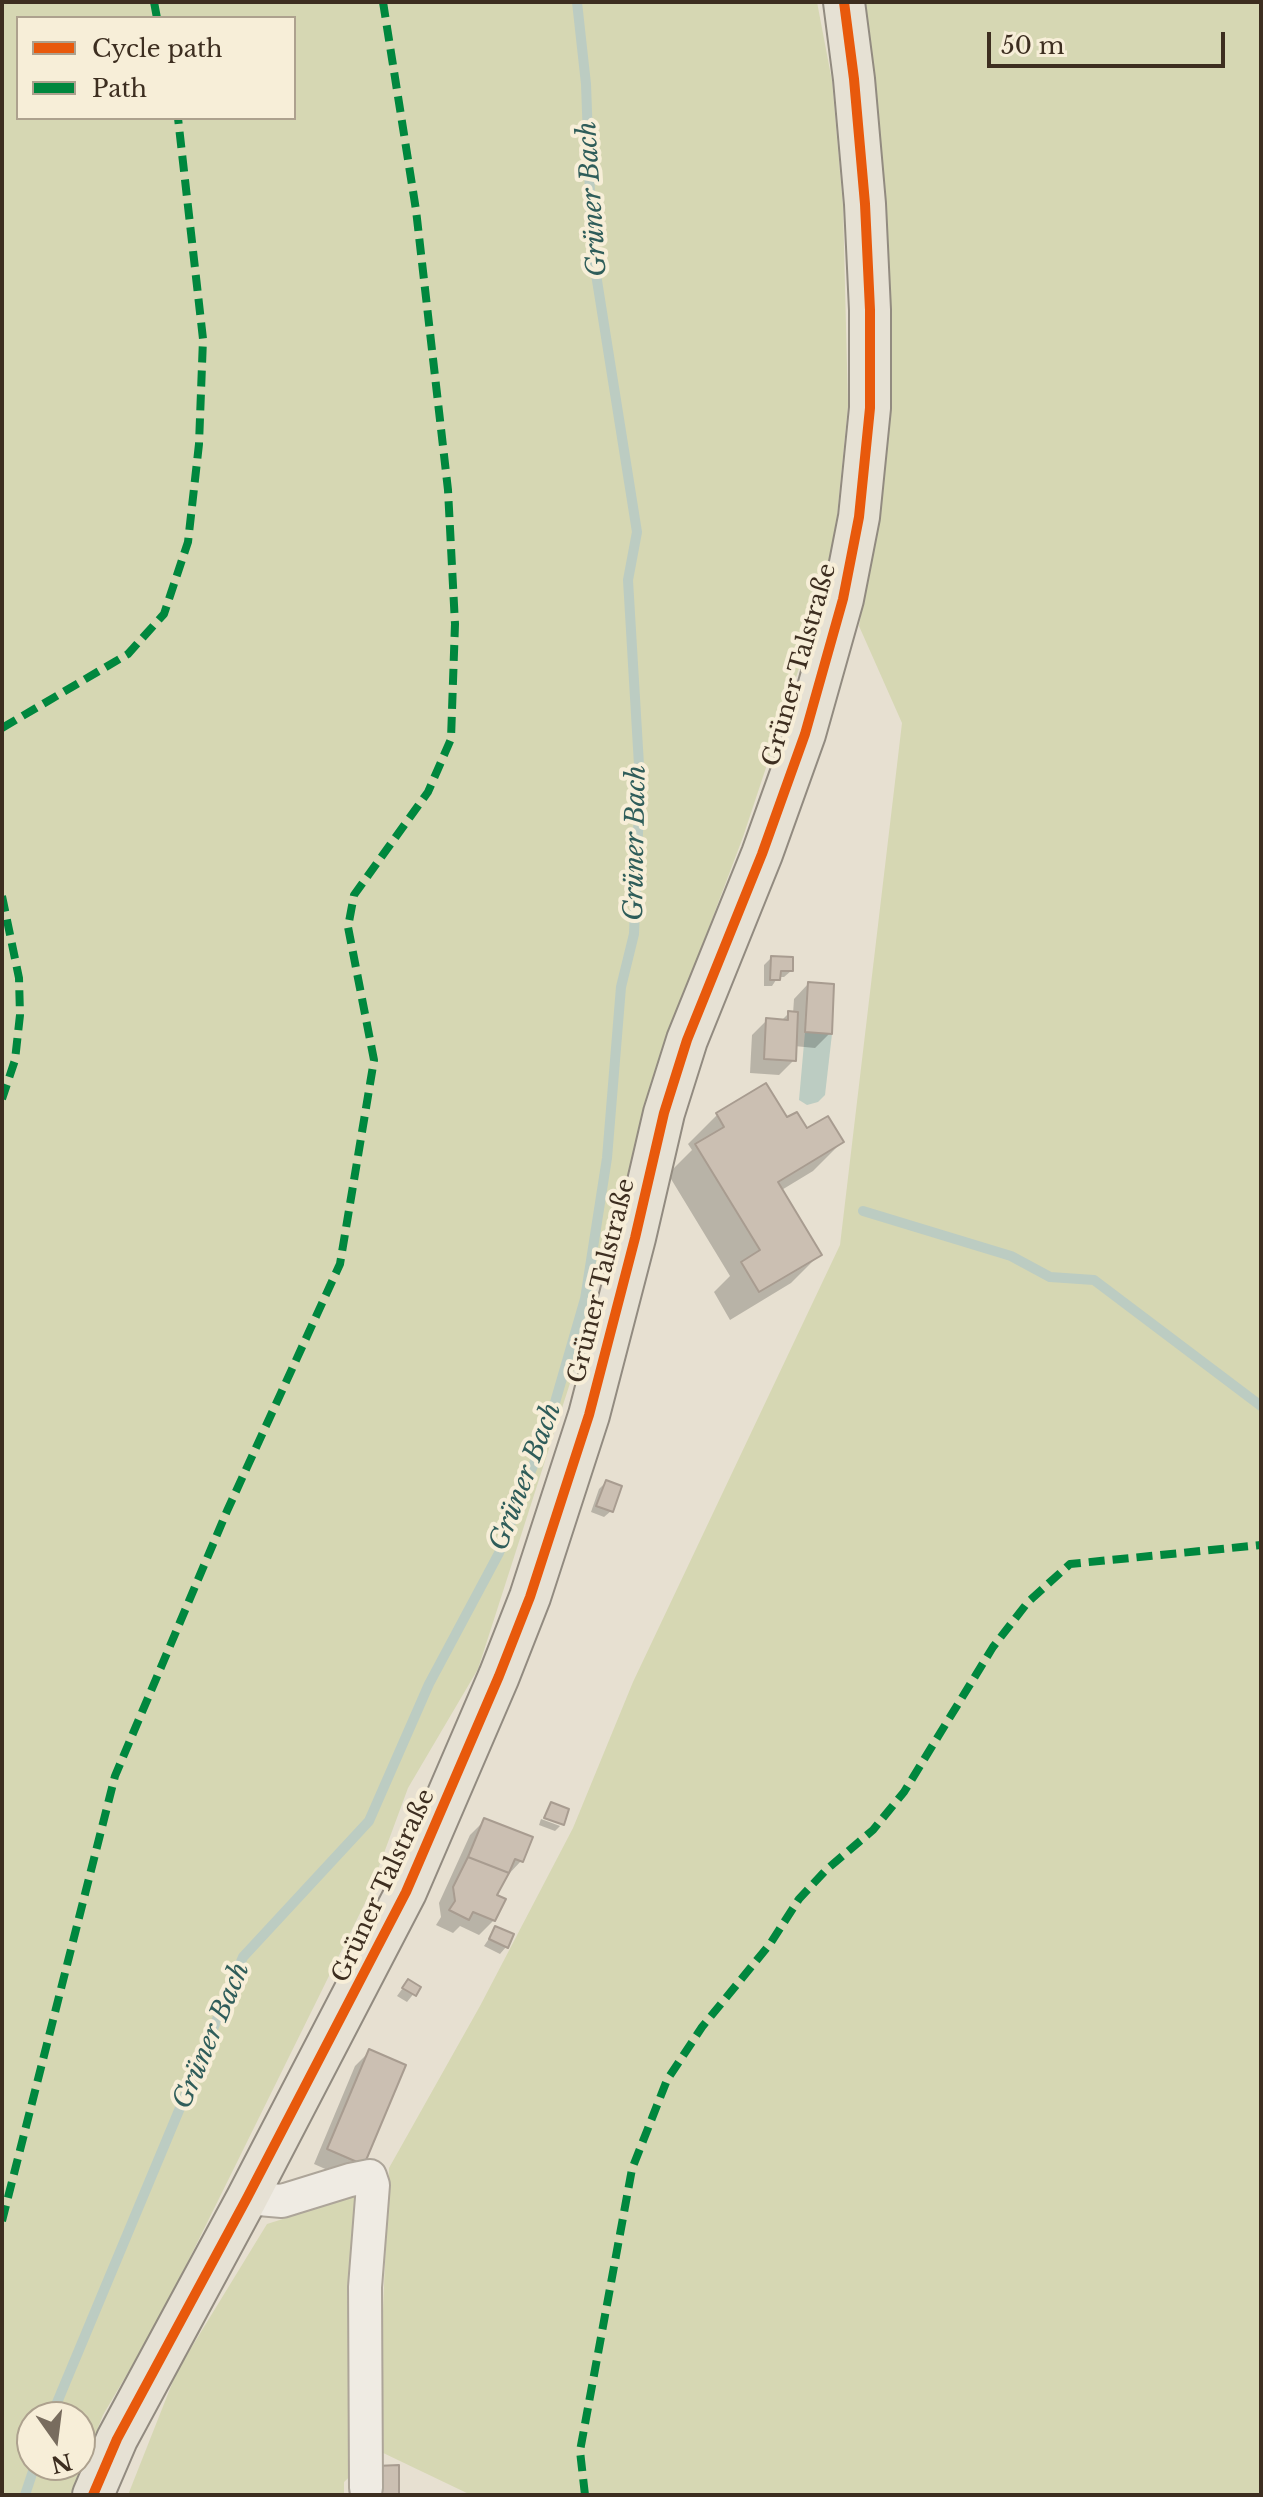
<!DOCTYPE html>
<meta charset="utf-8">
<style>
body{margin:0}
#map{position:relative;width:1263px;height:2497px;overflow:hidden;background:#e7e0d1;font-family:"Libre Baskerville",serif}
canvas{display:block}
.frame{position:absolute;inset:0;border:4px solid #3d2e20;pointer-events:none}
.legend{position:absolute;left:16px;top:16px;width:280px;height:104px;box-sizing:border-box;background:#f7eed8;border:2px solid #ada18e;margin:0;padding:10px 14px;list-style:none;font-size:24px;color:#3d2e20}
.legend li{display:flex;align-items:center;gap:16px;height:40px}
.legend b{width:40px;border:2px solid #ada18e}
.north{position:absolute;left:16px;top:2401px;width:80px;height:80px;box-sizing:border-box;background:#f7eed8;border:2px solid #ada18e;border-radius:50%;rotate:166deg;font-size:22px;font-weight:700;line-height:32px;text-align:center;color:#3d2e20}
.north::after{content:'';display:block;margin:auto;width:28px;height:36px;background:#786c5e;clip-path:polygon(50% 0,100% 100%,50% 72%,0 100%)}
.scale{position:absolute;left:987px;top:32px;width:238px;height:36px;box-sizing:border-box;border:4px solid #3d2e20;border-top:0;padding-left:10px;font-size:24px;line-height:28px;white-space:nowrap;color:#3d2e20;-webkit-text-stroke:6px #f7eed8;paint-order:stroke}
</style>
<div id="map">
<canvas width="1263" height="2497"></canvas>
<div class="frame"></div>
<ul class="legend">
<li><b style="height:10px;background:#e8590c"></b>Cycle path</li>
<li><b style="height:10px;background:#00873e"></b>Path</li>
</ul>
<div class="north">N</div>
<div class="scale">50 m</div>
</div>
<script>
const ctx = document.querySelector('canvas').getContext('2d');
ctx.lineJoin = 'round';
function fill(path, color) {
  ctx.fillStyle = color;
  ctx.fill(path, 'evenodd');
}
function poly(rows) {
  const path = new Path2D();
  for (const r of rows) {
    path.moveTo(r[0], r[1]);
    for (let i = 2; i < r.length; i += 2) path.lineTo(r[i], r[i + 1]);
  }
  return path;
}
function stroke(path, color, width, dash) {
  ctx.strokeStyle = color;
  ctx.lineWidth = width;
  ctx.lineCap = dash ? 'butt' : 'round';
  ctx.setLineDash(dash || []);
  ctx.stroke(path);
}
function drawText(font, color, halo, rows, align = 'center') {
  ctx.font = font + ' "Libre Baskerville",serif';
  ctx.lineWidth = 8;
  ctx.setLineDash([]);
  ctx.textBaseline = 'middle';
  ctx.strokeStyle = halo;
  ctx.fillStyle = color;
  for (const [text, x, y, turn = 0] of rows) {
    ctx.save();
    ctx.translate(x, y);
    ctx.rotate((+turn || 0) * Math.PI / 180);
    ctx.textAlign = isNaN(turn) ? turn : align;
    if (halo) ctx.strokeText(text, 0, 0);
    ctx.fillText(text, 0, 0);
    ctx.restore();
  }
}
const green = poly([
 [2,2,817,2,832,81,843,206,848,406,837,516,823,596,743,837,697,959,606,1242,572,1377,478,1669,408,1788,367,1899,160,2318,103,2415,72,2495,2,2495],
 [18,18,294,18,294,118,18,118],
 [32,2417,80,2417,80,2465,32,2465],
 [863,2,1261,2,1261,2495,471,2495,377,2450,389,2168,480,2006,573,1828,633,1682,840,1245,902,723,859,626,877,519],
 [368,2192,347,2287,356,2471,344,2482,344,2495,128,2495,177,2371,267,2224]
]);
const water = poly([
 [805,1032,832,1034,825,1095,818,1102,807,1105,799,1100]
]);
const shadow = poly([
 [771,958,791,971,784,977,778,977,772,986,764,986,764,965],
 [808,984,830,1033,815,1048,794,1046,794,1060,779,1075,750,1073,752,1035,767,1020,781,1021,789,1013,793,1014,794,999],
 [766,1086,787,1120,806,1131,842,1142,813,1171,780,1191,819,1255,791,1283,730,1320,714,1292,730,1276,668,1174,692,1150,688,1144,717,1115],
 [606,1482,611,1511,604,1517,591,1512,599,1489],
 [541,1819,560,1826,555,1831,539,1825],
 [485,1820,521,1861,507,1876,494,1896,494,1920,479,1935,460,1926,453,1933,436,1925,441,1917,439,1903,470,1835],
 [496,1928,506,1947,500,1954,484,1946],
 [408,1981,419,1987,407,2002,397,1996],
 [369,2052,363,2164,348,2179,314,2164,355,2066]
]);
const stream = poly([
 [863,1211,1011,1256,1050,1277,1094,1280,1261,1406],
 [51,2417,243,1957,369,1821,429,1684,499,1553,547,1430,585,1299,607,1158,621,987,634,934,640,782,628,580,637,532,592,249,586,84,577,2],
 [25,2495,35,2465]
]);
const building = poly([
 [771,956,793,957,793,971,781,971,780,980,770,980,771,956],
 [808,982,834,984,832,1034,805,1032,808,982],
 [788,1011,798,1012,796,1061,764,1059,766,1018,788,1020,788,1011],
 [766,1083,787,1117,797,1112,807,1128,828,1116,844,1142,778,1182,822,1255,759,1292,741,1262,760,1250,695,1144,724,1127,716,1113,766,1083],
 [606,1480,622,1486,613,1512,596,1506,606,1480],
 [551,1802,569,1809,564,1825,544,1818,551,1802],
 [484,1818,533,1837,523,1862,515,1859,509,1873,468,1857,484,1818],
 [468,1857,509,1873,497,1895,506,1899,495,1921,473,1912,469,1920,449,1910,455,1901,453,1887,468,1857],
 [495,1926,514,1934,508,1948,489,1939,495,1926],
 [408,1979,421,1987,416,1996,402,1988,408,1979],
 [369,2049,406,2065,364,2165,327,2149,369,2049],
 [399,2465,399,2495,377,2495,376,2466,399,2465]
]);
const minor = poly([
 [247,2198,282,2201,350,2180,370,2176,373,2185,365,2287,366,2488]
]);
const major = poly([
 [93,2495,117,2439,247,2198,406,1892,499,1676,530,1597,589,1415,635,1238,664,1113,687,1040,762,854,805,734,843,599,859,517,870,408,870,310,865,204,854,79,844,2]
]);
const quiet = poly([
 [154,2,157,18],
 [2,728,128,654,164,614,188,542,199,444,203,339,178,118],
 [2,896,19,978,20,1015,15,1060,2,1099],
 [2,2221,115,1776,227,1511,340,1264,374,1060,348,927,354,895,428,792,451,739,455,624,448,490,416,210,383,2],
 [585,2495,580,2451,632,2169,667,2080,702,2027,770,1944,799,1899,826,1870,873,1830,904,1792,993,1647,1028,1602,1070,1564,1261,1545]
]);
const cycleway = poly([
 [93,2495,117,2439,247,2198,406,1892,499,1676,530,1597,589,1415,635,1238,664,1113,687,1040,762,854,805,734,843,599,859,517,870,408,870,310,865,204,854,79,844,2]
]);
const streetNames = [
 ["Grüner Talstraße",800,665,-74],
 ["Grüner Talstraße",602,1281,-76],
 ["Grüner Talstraße",384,1886,-65]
];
const waterNames = [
 ["Grüner Bach",593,199,-94],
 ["Grüner Bach",636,843,-89],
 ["Grüner Bach",526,1477,-69],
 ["Grüner Bach",212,2036,-67]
];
fill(green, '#d6d7b3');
fill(water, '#bcccc2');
fill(shadow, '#0003');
stroke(stream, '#bcccc2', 10);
fill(building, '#cbbfb2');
stroke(building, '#a89c90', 2);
stroke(minor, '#ada599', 36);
stroke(major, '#928b80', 44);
stroke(minor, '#efebe3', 32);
stroke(major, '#e6e1d4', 40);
stroke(quiet, '#00873e', 8, [16, 8]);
stroke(cycleway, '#e8590c', 10);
drawText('24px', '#3d2e20', '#f7eed8', streetNames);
drawText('italic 26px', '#2f5d5a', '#f7eed8', waterNames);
</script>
